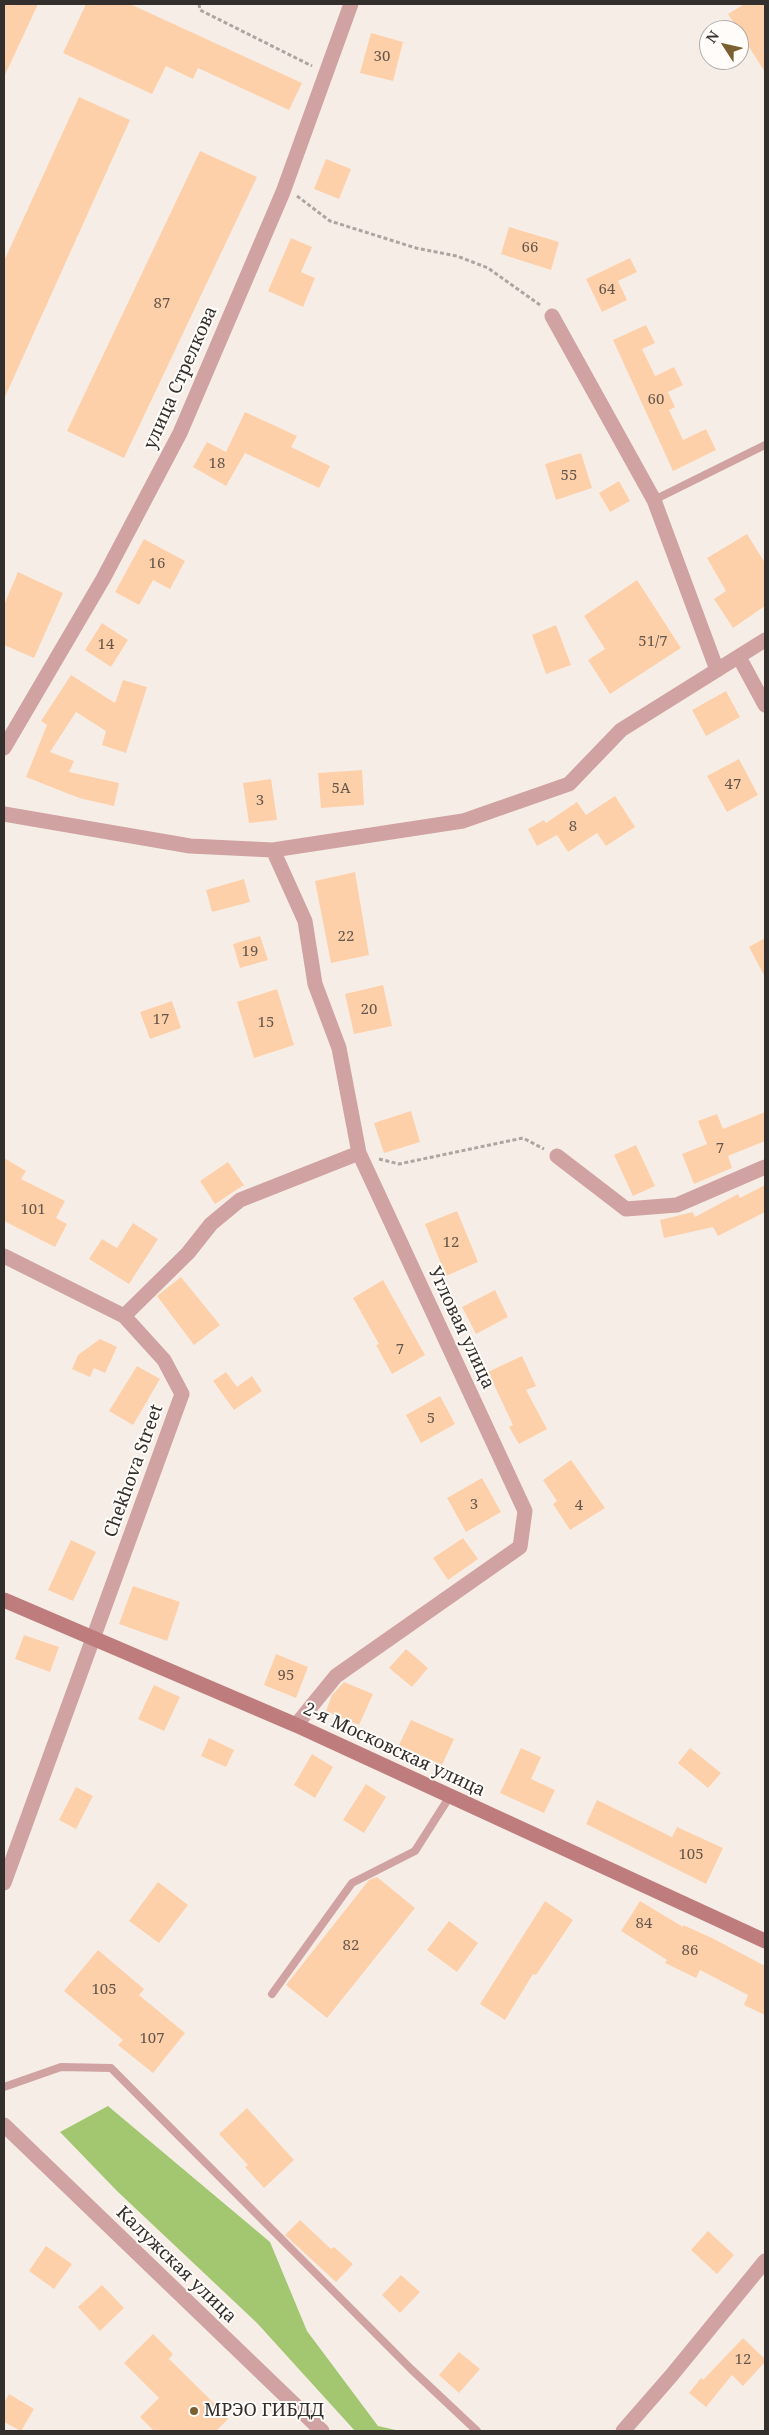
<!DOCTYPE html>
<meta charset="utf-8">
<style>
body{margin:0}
#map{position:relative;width:769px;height:2435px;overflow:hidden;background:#f6eee6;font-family:"Noto Serif",serif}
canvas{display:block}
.frame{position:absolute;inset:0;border:5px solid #322f2c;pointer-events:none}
.north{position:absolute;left:699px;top:20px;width:50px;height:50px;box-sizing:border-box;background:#fffcf9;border:1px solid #adaaa7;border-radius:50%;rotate:305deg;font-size:14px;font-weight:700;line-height:20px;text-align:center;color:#322f2c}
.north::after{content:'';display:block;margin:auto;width:18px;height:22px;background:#7a5f31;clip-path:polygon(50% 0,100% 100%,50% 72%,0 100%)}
</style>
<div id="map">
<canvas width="769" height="2435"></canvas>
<div class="frame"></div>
<div class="north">N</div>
</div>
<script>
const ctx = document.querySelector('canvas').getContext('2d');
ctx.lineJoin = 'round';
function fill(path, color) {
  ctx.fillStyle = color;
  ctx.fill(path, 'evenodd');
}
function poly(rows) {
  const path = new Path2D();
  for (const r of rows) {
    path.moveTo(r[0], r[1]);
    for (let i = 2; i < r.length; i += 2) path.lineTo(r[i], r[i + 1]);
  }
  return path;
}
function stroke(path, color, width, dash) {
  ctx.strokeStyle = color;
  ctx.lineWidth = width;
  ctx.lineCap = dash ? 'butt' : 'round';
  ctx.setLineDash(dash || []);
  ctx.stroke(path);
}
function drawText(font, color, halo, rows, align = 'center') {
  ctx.font = font + ' "Noto Serif",serif';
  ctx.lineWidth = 4;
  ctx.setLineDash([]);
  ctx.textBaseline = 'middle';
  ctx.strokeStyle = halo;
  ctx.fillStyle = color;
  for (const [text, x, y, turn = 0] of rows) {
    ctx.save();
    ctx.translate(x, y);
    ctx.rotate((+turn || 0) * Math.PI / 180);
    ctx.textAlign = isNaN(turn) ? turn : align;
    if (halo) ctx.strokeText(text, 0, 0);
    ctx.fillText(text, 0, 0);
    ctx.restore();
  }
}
const forest = poly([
 [108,2106,270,2242,307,2331,378,2426,400,2431,355,2431,257,2323,117,2191,60,2132]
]);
const building = poly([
 [4,4,38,4,4,77],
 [86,4,130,4,302,83,289,110,198,68,193,79,166,66,152,94,63,53],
 [745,4,765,4,765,72,728,14],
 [371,33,403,42,393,81,360,73],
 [79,97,130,120,4,399,4,261],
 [200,151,257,177,124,458,67,431],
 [326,159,351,169,339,199,314,189],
 [509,227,559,242,551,270,501,254],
 [291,238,312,247,301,272,315,278,303,307,268,291],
 [630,258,637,272,618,281,627,300,602,312,586,279],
 [646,325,655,343,642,349,655,376,674,367,683,385,668,392,675,407,669,410,683,440,706,429,716,450,673,471,613,340],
 [245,412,297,436,291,447,330,466,319,488,245,453,226,486,193,467,207,442,226,452],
 [581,453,592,488,556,500,545,464],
 [619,481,630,501,610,512,599,493],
 [747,534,765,563,765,606,733,628,714,599,726,591,707,558],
 [144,539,185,561,170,589,153,580,139,605,115,592],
 [18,572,63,593,34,658,4,645,4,605],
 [637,580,681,648,610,694,588,660,605,649,584,616],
 [102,623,128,640,111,667,85,650],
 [556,625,571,665,546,674,532,635],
 [71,675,115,703,123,680,147,687,126,753,102,745,106,731,76,712,50,752,74,761,69,772,119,783,114,806,79,798,26,777,47,725,41,721],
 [726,691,740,717,706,736,692,710],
 [739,759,758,795,727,812,707,776],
 [362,770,364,805,321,808,318,773],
 [271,779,277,820,249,823,243,783],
 [615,796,635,827,606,846,597,833,568,852,557,835,537,846,528,829,544,820,546,823,577,802,586,815],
 [355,872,369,955,331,963,315,881],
 [244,879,250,902,212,912,206,890],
 [260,936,268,960,240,968,233,944],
 [765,938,765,977,749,947],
 [383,985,392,1026,354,1034,345,994],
 [277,989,294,1045,254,1058,237,1002],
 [172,1001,181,1028,150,1039,140,1012],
 [411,1111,420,1142,384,1153,374,1123],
 [765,1112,765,1141,728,1156,732,1168,694,1184,682,1154,707,1144,698,1121,717,1114,723,1129],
 [636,1145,655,1186,633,1196,614,1155],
 [4,1158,26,1171,21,1179,65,1201,56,1218,67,1224,55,1247,4,1221],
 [228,1162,244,1185,215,1204,200,1181],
 [765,1185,765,1212,718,1236,713,1227,664,1238,660,1220,693,1212,695,1217,738,1194,740,1198],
 [457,1211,478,1262,446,1276,425,1224],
 [133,1223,158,1239,129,1284,89,1259,102,1239,117,1248],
 [181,1277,220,1325,194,1345,157,1296],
 [383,1280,425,1355,392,1374,376,1345,379,1344,353,1298],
 [495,1290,508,1317,476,1334,462,1307],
 [100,1339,117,1347,105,1373,94,1368,90,1377,72,1369,78,1355],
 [522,1356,536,1386,526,1390,547,1429,519,1444,509,1427,513,1425,488,1372],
 [137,1366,160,1379,133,1425,109,1411],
 [226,1372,237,1387,252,1376,262,1391,234,1410,213,1381],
 [440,1396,455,1424,421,1443,406,1415],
 [571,1460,605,1508,570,1530,553,1504,557,1501,543,1480],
 [482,1478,501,1512,466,1532,447,1498],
 [463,1538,478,1559,448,1580,433,1558],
 [71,1540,96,1552,73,1601,48,1590],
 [133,1586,180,1602,167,1641,119,1624],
 [24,1635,59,1647,50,1672,15,1659],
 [406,1649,428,1668,412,1687,389,1668],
 [276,1654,308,1667,296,1698,264,1685],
 [344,1682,373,1694,359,1725,326,1711,332,1695],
 [154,1685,180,1697,164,1731,138,1719],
 [411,1720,454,1739,442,1765,399,1745],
 [209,1738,234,1750,226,1767,201,1756],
 [521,1748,541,1757,531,1779,555,1790,544,1813,500,1793],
 [690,1748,721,1773,708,1788,678,1763],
 [312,1754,333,1767,315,1798,294,1785],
 [366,1784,386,1797,364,1833,343,1820],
 [76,1787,93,1796,76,1829,59,1820],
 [597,1800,672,1837,677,1827,723,1848,706,1884,586,1824],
 [377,1877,415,1908,327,2018,286,1985,369,1880],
 [158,1882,188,1905,159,1943,129,1921],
 [545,1901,573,1920,536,1975,533,1974,505,2020,480,2004],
 [640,1901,683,1927,683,1925,712,1938,765,1966,765,2015,744,2005,748,1995,700,1970,696,1978,665,1963,667,1960,621,1931],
 [449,1921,478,1943,457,1972,427,1950],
 [98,1950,144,1989,139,1995,185,2033,153,2073,118,2045,123,2040,64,1991],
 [247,2108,294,2160,264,2188,245,2167,248,2165,219,2134],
 [300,2220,331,2249,334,2247,353,2264,336,2282,285,2235],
 [708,2231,734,2255,717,2274,691,2250],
 [46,2246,72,2264,54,2289,29,2271],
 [401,2275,420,2292,400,2313,382,2295],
 [102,2285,124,2308,100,2331,78,2307],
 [153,2334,173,2354,169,2359,229,2418,216,2431,154,2431,140,2417,159,2398,124,2363],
 [743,2338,765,2359,765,2362,743,2386,732,2375,706,2407,689,2393,701,2378,703,2380],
 [459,2352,480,2369,459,2393,439,2375],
 [9,2394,34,2409,21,2431,4,2422,4,2403]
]);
const path = poly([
 [199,4,200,10,312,66],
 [297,196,330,221,416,248,457,256,488,268,540,305],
 [379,1159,399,1164,523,1138,544,1149]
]);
const lane = poly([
 [654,500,765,445],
 [272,1994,352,1883,415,1851,450,1796],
 [4,2087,61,2067,111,2068,411,2369,477,2431]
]);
const street = poly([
 [552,316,654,500,717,670],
 [739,657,765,705],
 [4,748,103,579,180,433,283,192,351,4],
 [4,814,190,846,273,850,463,821,569,784,621,730,765,640],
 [273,850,305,921,315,984,339,1048,359,1153,525,1511,520,1547,336,1676,296,1725],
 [557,1156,626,1209,677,1205,765,1167],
 [4,1256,124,1316,164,1360,182,1394,4,1883],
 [124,1316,188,1253,211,1224,240,1200,359,1153],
 [4,2125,322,2431],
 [623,2431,671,2376,765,2261]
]);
const secondary = poly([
 [4,1600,296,1725,765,1941]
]);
const markers = [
 [194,2411,5,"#7a5f31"]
];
const numberNames = [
 ["30",382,57],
 ["66",530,248],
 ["64",607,290],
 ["87",162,304],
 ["60",656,400],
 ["18",217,464],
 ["55",569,476],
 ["16",157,564],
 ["51/7",653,642],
 ["14",106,645],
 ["47",733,785],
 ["5А",341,789],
 ["3",260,801],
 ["8",573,827],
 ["22",346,937],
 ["19",250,952],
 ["20",369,1010],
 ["17",161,1020],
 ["15",266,1023],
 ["7",720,1149],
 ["101",33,1210],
 ["12",451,1243],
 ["7",400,1350],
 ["5",431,1419],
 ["3",474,1505],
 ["4",579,1506],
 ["95",286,1676],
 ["105",691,1855],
 ["84",644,1924],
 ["82",351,1946],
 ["86",690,1951],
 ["105",104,1990],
 ["107",152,2039],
 ["12",743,2360]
];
const streetNames = [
 ["улица Стрелкова",181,378,-66],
 ["Угловая улица",461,1328,65],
 ["Chekhova Street",134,1471,-70],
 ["2-я Московская улица",394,1750,25],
 ["Калужская улица",176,2265,44]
];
const poiNames = [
 ["МРЭО ГИБДД",204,2411]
];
fill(forest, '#a2c770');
fill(building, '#fed0aa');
stroke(path, '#aca6a0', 3, [4, 2.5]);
stroke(lane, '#d0a2a2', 8);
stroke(street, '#d0a2a2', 15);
stroke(secondary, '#be7c7d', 15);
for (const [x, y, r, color] of markers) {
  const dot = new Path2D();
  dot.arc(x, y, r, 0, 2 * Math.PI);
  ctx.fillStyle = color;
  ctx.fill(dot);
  stroke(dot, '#fffcf9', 2);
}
drawText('15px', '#65574c', null, numberNames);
drawText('18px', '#322f2c', '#fffcf9', streetNames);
drawText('18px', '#322f2c', '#fffcf9', poiNames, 'left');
</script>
